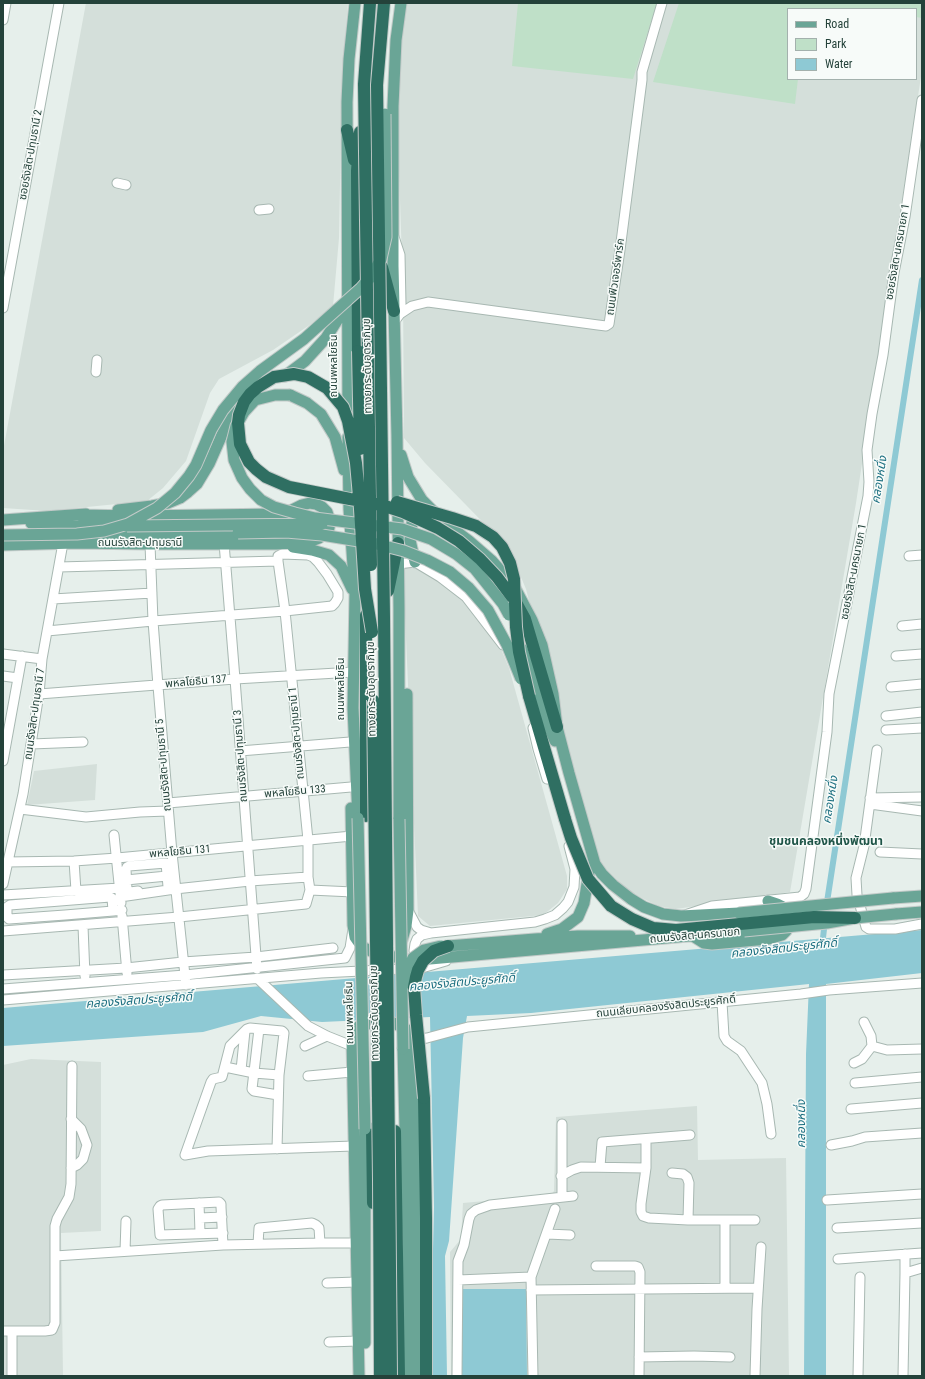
<!DOCTYPE html>
<meta charset="utf-8">
<style>
body{margin:0}
#map{position:relative;width:925px;height:1379px;overflow:hidden;background:#e6efeb;font-family:"Roboto Condensed",sans-serif}
canvas{display:block}
.frame{position:absolute;inset:0;border:4px solid #24423a;pointer-events:none}
.legend{position:absolute;left:787px;top:8px;width:130px;height:72px;box-sizing:border-box;background:#f7fbf9;border:1px solid #a3b1ad;margin:0;padding:5px 7px;list-style:none;font-size:12px;color:#24423a}
.legend li{display:flex;align-items:center;gap:8px;height:20px}
.legend b{width:20px;border:1px solid #a3b1ad}
</style>
<div id="map">
<canvas width="925" height="1379"></canvas>
<div class="frame"></div>
<ul class="legend">
<li><b style="height:5px;background:#6aa596"></b>Road</li>
<li><b style="height:11px;background:#bfe0c8"></b>Park</li>
<li><b style="height:11px;background:#8ec9d4"></b>Water</li>
</ul>
</div>
<script>
const ctx = document.querySelector('canvas').getContext('2d');
ctx.lineJoin = 'round';
function fill(path, color) {
  ctx.fillStyle = color;
  ctx.fill(path, 'evenodd');
}
function poly(rows) {
  const path = new Path2D();
  for (const r of rows) {
    path.moveTo(r[0], r[1]);
    for (let i = 2; i < r.length; i += 2) path.lineTo(r[i], r[i + 1]);
  }
  return path;
}
function stroke(path, color, width, dash) {
  ctx.strokeStyle = color;
  ctx.lineWidth = width;
  ctx.lineCap = dash ? 'butt' : 'round';
  ctx.setLineDash(dash || []);
  ctx.stroke(path);
}
function drawText(font, color, halo, rows, align = 'center') {
  ctx.font = font + ' "Roboto Condensed","Noto Sans Thai",sans-serif';
  ctx.lineWidth = 3;
  ctx.setLineDash([]);
  ctx.textBaseline = 'middle';
  ctx.strokeStyle = halo;
  ctx.fillStyle = color;
  for (const [text, x, y, turn = 0] of rows) {
    ctx.save();
    ctx.translate(x, y);
    ctx.rotate((+turn || 0) * Math.PI / 180);
    ctx.textAlign = isNaN(turn) ? turn : align;
    if (halo) ctx.strokeText(text, 0, 0);
    ctx.fillText(text, 0, 0);
    ctx.restore();
  }
}
const built = poly([
 [86,3,348,3,342,76,339,238,333,306,311,324,273,350,219,379,210,393,186,461,163,488,147,501,47,511,3,508,3,451],
 [405,3,922,3,922,70,856,503,790,892,676,909,658,906,632,893,616,879,599,863,590,842,526,589,509,549,425,463,404,438,403,291,398,139,399,51],
 [788,9,916,9,916,79,788,79],
 [419,567,466,599,498,642,509,668,567,876,567,889,558,903,543,915,430,926,418,916,403,568],
 [97,764,95,800,27,805,34,771],
 [31,1059,101,1062,101,1231,61,1233,63,1376,3,1376,3,1065],
 [697,1106,698,1160,786,1158,789,1376,451,1376,450,1252,461,1239,463,1203,551,1195,554,1191,556,1117]
]);
const green = poly([
 [518,3,657,3,633,79,512,66],
 [679,3,922,3,922,18,916,17,916,9,788,9,788,79,798,79,795,104,653,82]
]);
const water = poly([
 [922,930,922,973,826,984,826,1376,804,1376,806,1054,809,984,531,1013,467,1016,463,1038,449,1241,445,1256,447,1376,430,1376,434,1207,430,1017,322,1022,261,1016,203,1032,3,1046,3,1008],
 [461,1289,526,1289,527,1376,462,1376]
]);
const canal = poly([
 [822,947,827,902,922,280]
]);
const minor = poly([
 [3,20,6,3],
 [117,183,126,185],
 [259,210,269,209],
 [394,237,400,255,401,304,400,314],
 [3,308,59,3],
 [394,322,400,314,412,306,428,302,598,325,606,326,609,324,620,250,642,80,642,72,662,3],
 [96,372,97,360],
 [224,543,235,679,257,969],
 [150,544,153,621,158,686,172,853,186,985],
 [909,556,922,555],
 [398,564,415,562,440,577,466,597,503,645],
 [53,599,152,593],
 [902,626,922,624],
 [47,631,153,621,285,611,332,606,335,603,338,598,338,592,327,574,318,562,313,557,308,555,282,554,278,556,278,561,59,567],
 [3,654,42,659],
 [896,656,922,654],
 [3,676,18,678],
 [891,687,922,684],
 [39,694,235,679,354,672],
 [886,716,922,712],
 [533,728,538,749,547,779],
 [886,730,922,728],
 [31,744,83,742],
 [877,750,864,846,856,878,857,895,866,927,869,929,895,929,922,924],
 [240,751,350,742],
 [3,761,22,656],
 [870,798,922,797],
 [168,803,351,787],
 [870,804,922,811],
 [20,809,86,817,140,812,168,811],
 [114,835,121,903],
 [880,852,922,854],
 [74,861,76,891],
 [7,862,74,861,117,858,352,836],
 [126,880,167,876],
 [3,884,23,794,39,694,42,659,63,543],
 [310,890,353,892],
 [138,891,130,892,127,890,126,869,127,867,129,866,166,863,168,887],
 [3,895,120,888],
 [120,897,175,889,250,881,308,877],
 [408,910,417,927,421,930,431,933,535,922,545,919,555,915,563,908,568,902,574,887,575,869,569,846],
 [113,911,112,898,110,897,10,905,7,907,7,917,9,919,65,915,113,911,122,910],
 [688,914,712,906,800,897,804,894,806,889,827,732,829,694,868,496,869,482,867,450,872,414,883,355,894,273,905,217,922,100],
 [122,916,127,973],
 [83,926,85,976],
 [3,931,179,917,306,904,310,890,308,877,308,840,285,611,278,561],
 [422,958,418,955,414,951,415,944,417,939,422,935,431,933],
 [3,975,126,968,183,962,256,957,333,948],
 [258,979,308,1026,327,1036,352,1046],
 [3,989,185,975,345,958,350,948,353,929],
 [3,1000,321,973,422,968,446,961],
 [722,1002,724,1036,727,1041,741,1051,762,1083,767,1104,771,1134],
 [259,1029,252,1089,254,1091,278,1095],
 [413,1040,427,1038,468,1027,801,994,829,990,922,983],
 [305,1046,327,1036],
 [872,1046,887,1050,922,1049],
 [854,1063,862,1059,872,1046,871,1036,864,1022],
 [225,1067,254,1073,279,1075],
 [241,1070,245,1031],
 [308,1076,352,1072],
 [855,1083,922,1077],
 [851,1109,922,1103],
 [71,1119,81,1129,87,1145,83,1159,77,1165,71,1168],
 [646,1139,646,1168,641,1204,641,1212,643,1216,649,1218,688,1220,755,1220],
 [831,1145,852,1141,865,1137,922,1133],
 [277,1149,279,1075,284,1033,282,1031,250,1028,247,1029,230,1046,222,1077,213,1079,211,1082,185,1155,208,1151,354,1146],
 [600,1167,602,1142,690,1135],
 [672,1173,683,1174,687,1177,689,1183,688,1220],
 [561,1176,572,1170,581,1167,646,1168],
 [562,1197,562,1124],
 [827,1200,922,1194],
 [199,1203,200,1233],
 [200,1218,222,1217],
 [725,1220,725,1288],
 [837,1228,922,1223],
 [223,1233,160,1235,158,1209,160,1206,162,1205,219,1202,221,1204,221,1207,223,1245],
 [547,1234,570,1235],
 [258,1244,259,1228,312,1223,316,1225,319,1228,320,1243],
 [125,1251,126,1221],
 [905,1254,905,1273],
 [55,1256,223,1245,320,1243,356,1243],
 [838,1259,922,1253],
 [596,1266,635,1266,638,1267,640,1272,639,1376],
 [458,1280,531,1277],
 [327,1283,357,1282],
 [531,1290,758,1288],
 [3,1331,45,1331,52,1330,55,1323,55,1226,57,1219,69,1197,71,1184,72,1066],
 [329,1342,358,1341],
 [639,1357,694,1356,730,1357],
 [12,1376,12,1331],
 [457,1376,458,1261,464,1245,469,1219,471,1214,476,1210,490,1205,573,1196],
 [533,1376,531,1277,555,1209],
 [755,1376,757,1309,761,1247],
 [858,1376,860,1277],
 [903,1376,905,1273,922,1268]
]);
const major = poly([
 [285,376,305,361,326,338,338,319,345,303],
 [290,395,307,403,321,414,335,437,344,470],
 [348,418,347,102,349,59,355,3],
 [348,437,349,509,355,594,353,708,358,818],
 [401,455,408,477,422,500,445,523,469,541,492,561,514,586,532,620,542,645,553,694,557,727,569,773,595,864,602,874,613,885,631,899,644,907,663,914,681,916,739,913],
 [118,510,152,506,168,503,180,498,188,492,197,484,209,464,232,412,245,398],
 [3,520,86,514],
 [31,523,56,526,114,526],
 [107,537,145,534,238,533],
 [3,545,76,543,150,544,276,544,298,543,311,541,319,538,329,528,330,521,327,512,322,507,316,504,310,503,302,505,286,513,277,514,137,516,79,515],
 [293,547,312,550,329,555,341,566,352,589],
 [415,562,410,540,412,523,414,517,419,512],
 [522,649,545,717,555,741],
 [351,808,353,925,355,937,362,947,373,952,408,960,430,959,744,931],
 [399,819,399,608,397,436,393,266,393,106,396,40,401,3],
 [893,898,922,896],
 [896,914,922,912],
 [547,934,562,929,578,917,584,903,589,872],
 [693,936,704,943,712,944,768,939,782,935,786,931,788,927,788,916,783,907,777,904,768,901],
 [402,940,406,926,408,910,407,694],
 [448,946,535,939,578,936,630,936],
 [403,1049,408,1245,407,1342,409,1376],
 [365,1343,365,1129],
 [359,1376,352,1041,355,1030,358,1027,364,1024,391,1022,400,1026,406,1029,409,1034,413,1048,418,1343,416,1376]
]);
const highway = poly([
 [347,130,354,160],
 [382,267,394,311],
 [358,351,357,171,360,132],
 [388,591,398,543],
 [514,599,525,619,557,727],
 [366,615,366,816],
 [529,696,565,819],
 [424,1098,426,1218,426,1376],
 [372,1129,373,1203],
 [395,1131,399,1376]
]);
const majorBridge = poly([
 [290,395,275,395,255,400,244,412,236,426,232,442,234,460,242,478,250,489,261,500,274,507,295,513,315,518,402,529,431,539,456,554,475,569,503,604,509,615],
 [127,526,322,524],
 [238,533,286,532,322,535,377,544,404,551,427,560,450,572,469,588,488,610,507,645,521,679],
 [3,535,77,534,104,531,128,524,157,508,175,493,189,476,196,465,211,430,223,410,243,386,260,371,304,339,361,288,370,278,381,259,386,237,385,114],
 [358,818,365,1129],
 [399,819,403,1049],
 [739,913,893,898],
 [744,931,827,923,855,918,896,914],
 [406,983,410,965,413,958,424,950,441,946]
]);
const highwayBridge = poly([
 [370,3,364,84,371,565],
 [384,3,377,85,384,617,391,1376],
 [358,351,360,449],
 [397,502,452,518,476,526,493,537,502,547,510,563,514,579,516,627,519,652,529,696],
 [372,632,365,589,360,509,358,485,356,463,348,421,343,407,327,388,308,377,294,374,274,377,258,387,250,394,244,402,239,415,238,423,240,444,249,462,256,469,266,477,289,487,350,499,368,502,385,506,403,512,438,528,459,541,480,559,497,577,512,597],
 [373,700,379,1180,380,1376],
 [565,819,571,838,588,879,611,906,632,919,653,928,676,930,814,917,855,918],
 [424,1098,416,1015,414,987,416,977,418,970,423,961,434,951,448,946]
]);
const streetNames = [
 ["ซอยรังสิต-ปทุมธานี 2",31,155,-80],
 ["ซอยรังสิต-นครนายก 1",898,252,-80],
 ["ถนนฟิวเจอร์พาร์ค",616,277,-82],
 ["ถนนพหลโยธิน",334,366,-90],
 ["ทางยกระดับอุตราภิมุข",368,366,-91],
 ["ถนนรังสิต-ปทุมธานี",140,543],
 ["ซอยรังสิต-นครนายก 1",854,572,-79],
 ["พหลโยธิน 137",196,682,-5],
 ["ถนนพหลโยธิน",341,689,-90],
 ["ทางยกระดับอุตราภิมุข",372,689,-91],
 ["ถนนรังสิต-ปทุมธานี 7",35,714,-82],
 ["ถนนรังสิต-ปทุมธานี 1",297,733,-95],
 ["ถนนรังสิต-ปทุมธานี 3",241,756,-94],
 ["ถนนรังสิต-ปทุมธานี 5",164,765,-95],
 ["พหลโยธิน 133",295,792,-5],
 ["พหลโยธิน 131",180,852,-5],
 ["ถนนรังสิต-นครนายก",695,936,-5],
 ["ถนนเลียบคลองรังสิตประยูรศักดิ์",666,1007,-6],
 ["ถนนพหลโยธิน",350,1013,-91],
 ["ทางยกระดับอุตราภิมุข",375,1013,-91]
];
const waterNames = [
 ["คลองหนึ่ง",880,480,-81],
 ["คลองหนึ่ง",831,800,-81],
 ["คลองรังสิตประยูรศักดิ์",784,949,-6],
 ["คลองรังสิตประยูรศักดิ์",462,983,-5],
 ["คลองรังสิตประยูรศักดิ์",139,1001,-4],
 ["คลองหนึ่ง",802,1124,-90]
];
const neighbourhoodNames = [
 ["ชุมชนคลองหนึ่งพัฒนา",826,842]
];
fill(built, '#d4dfda');
fill(green, '#bfe0c8');
fill(water, '#8ec9d4');
stroke(canal, '#8ec9d4', 6);
stroke(minor, '#a8b8b2', 11);
stroke(major, '#c2cac8', 13);
stroke(highway, '#c2cac8', 14);
stroke(minor, '#fff', 9);
stroke(major, '#6aa596', 11);
stroke(highway, '#2f6f62', 12);
stroke(majorBridge, '#c2cac8', 13, []);
stroke(highwayBridge, '#c2cac8', 14, []);
stroke(majorBridge, '#6aa596', 11);
stroke(highwayBridge, '#2f6f62', 12);
drawText('11px', '#24423a', '#f7fbf9', streetNames);
drawText('italic 12px', '#1c6f80', '#f7fbf9', waterNames);
drawText('bold 12px', '#1f5548', '#f7fbf9', neighbourhoodNames);
</script>
